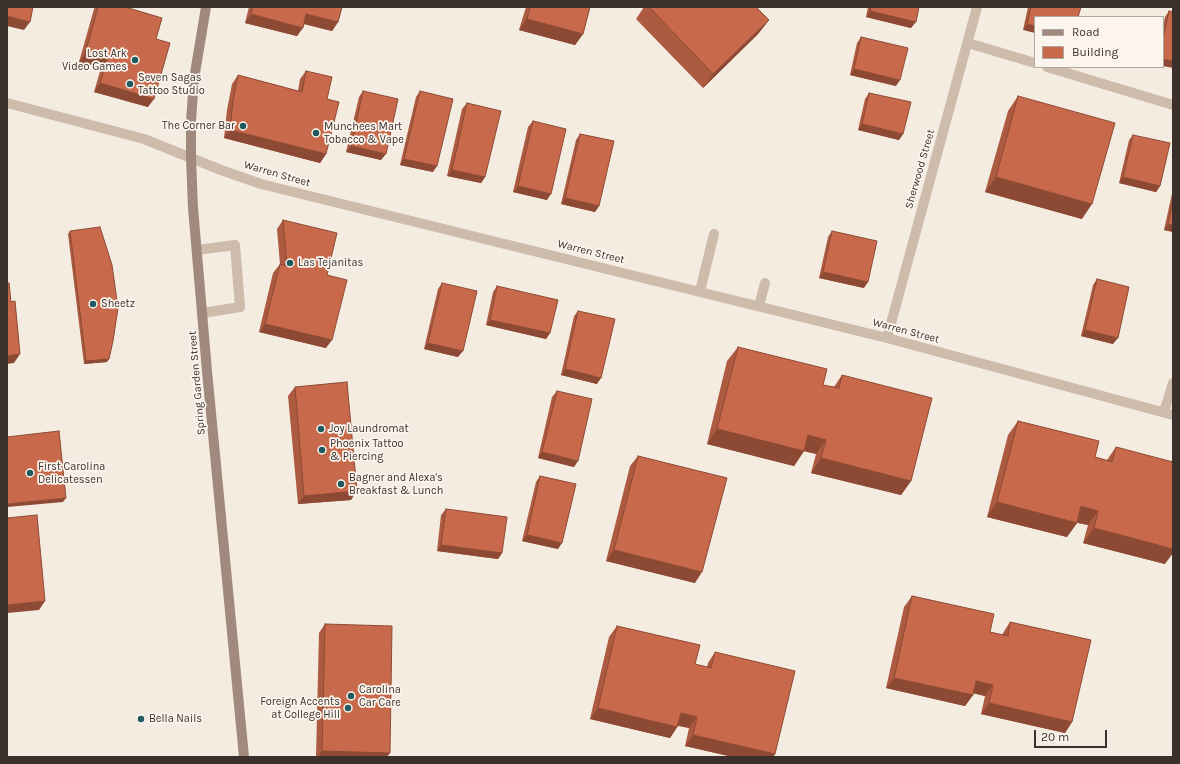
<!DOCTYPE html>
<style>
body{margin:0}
#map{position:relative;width:1180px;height:764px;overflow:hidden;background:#f4ebe1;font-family:Karla,sans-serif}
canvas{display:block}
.frame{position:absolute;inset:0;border:8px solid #3b302b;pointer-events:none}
.legend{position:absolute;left:1034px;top:16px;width:130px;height:52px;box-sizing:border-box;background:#fbf5ee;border:1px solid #aea6a0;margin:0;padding:5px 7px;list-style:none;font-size:12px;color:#3b302b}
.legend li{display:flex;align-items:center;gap:8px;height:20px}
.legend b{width:20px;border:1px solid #aea6a0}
.scale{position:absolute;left:1034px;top:730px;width:73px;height:18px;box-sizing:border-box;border:2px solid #3b302b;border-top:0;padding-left:5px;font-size:12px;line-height:14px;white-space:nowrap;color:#3b302b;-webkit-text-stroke:3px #fbf5ee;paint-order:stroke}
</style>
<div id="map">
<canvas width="1180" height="764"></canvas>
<div class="frame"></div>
<ul class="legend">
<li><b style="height:5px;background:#a18a7d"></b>Road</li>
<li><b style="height:11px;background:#c8694b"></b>Building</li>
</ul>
<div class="scale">20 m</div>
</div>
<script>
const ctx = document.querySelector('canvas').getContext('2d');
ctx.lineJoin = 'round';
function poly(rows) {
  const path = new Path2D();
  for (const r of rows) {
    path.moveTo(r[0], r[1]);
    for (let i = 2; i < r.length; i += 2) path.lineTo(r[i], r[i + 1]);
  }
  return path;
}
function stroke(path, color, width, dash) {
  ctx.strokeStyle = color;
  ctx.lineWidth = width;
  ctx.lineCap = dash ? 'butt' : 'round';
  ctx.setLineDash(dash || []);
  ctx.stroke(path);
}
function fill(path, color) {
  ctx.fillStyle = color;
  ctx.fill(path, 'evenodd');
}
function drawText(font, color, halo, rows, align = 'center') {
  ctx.font = font + ' Karla,sans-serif';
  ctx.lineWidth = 3.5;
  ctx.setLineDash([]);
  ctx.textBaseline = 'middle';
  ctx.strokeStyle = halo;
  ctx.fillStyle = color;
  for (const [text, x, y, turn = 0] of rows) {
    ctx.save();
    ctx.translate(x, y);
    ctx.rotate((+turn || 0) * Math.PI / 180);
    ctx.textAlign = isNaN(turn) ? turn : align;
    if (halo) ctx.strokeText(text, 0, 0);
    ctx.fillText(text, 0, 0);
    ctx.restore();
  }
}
const service = poly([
 [197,250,235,245,240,307,203,313],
 [700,291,714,234],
 [759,306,765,283]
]);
const minor = poly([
 [968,43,1035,63],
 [1047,67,1173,105],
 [7,103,144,139,221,170,261,184,887,338,1173,415],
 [887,338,977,7],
 [1164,412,1173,383]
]);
const secondary = poly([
 [206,7,194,79,191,121,191,158,193,208,207,371,244,757]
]);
const wall = poly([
 [95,7,125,7,156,39,148,107,94,92,101,68,79,62,94,9],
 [249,7,342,7,338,22,332,31,304,24,297,36,245,23],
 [526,7,590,7,583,34,575,45,519,30],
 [644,7,756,7,769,20,758,34,703,88,636,19],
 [868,7,919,7,911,28,866,17],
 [1028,7,1081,7,1023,30],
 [1169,11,1163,66,1163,27,1165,17],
 [861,37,896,86,850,75,857,43],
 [306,71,327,99,326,154,320,163,224,138,227,110,232,84,238,75,298,91,300,79],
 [363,91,381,160,346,152,359,97],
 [420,91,433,172,400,165,416,97],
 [869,93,903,134,899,140,858,130,865,99],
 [1018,96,1082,219,985,192,1008,111],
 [467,103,485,177,481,183,447,176,462,109],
 [533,121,547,200,513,192,528,127],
 [580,134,599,206,595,212,561,204,576,140],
 [1133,135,1160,186,1156,192,1119,183,1129,140],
 [1173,189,1173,232,1164,230],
 [283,220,327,275,326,348,259,332,273,273,280,264,277,229],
 [70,231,107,362,84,364,68,234],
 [832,231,864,288,819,278,828,237],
 [1097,279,1113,344,1081,336,1093,285],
 [442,283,458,357,424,349,438,289],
 [497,286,550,333,546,339,486,325,493,292],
 [578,311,597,384,561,375,574,316],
 [738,347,823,385,834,387,842,375,911,481,901,495,811,473,816,454,804,451,794,466,707,444,727,361],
 [295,387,351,500,298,504,288,396],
 [557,391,574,467,538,458,552,397],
 [1018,421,1095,457,1107,460,1116,447,1165,564,1083,543,1088,525,1077,523,1067,537,987,517,1008,435],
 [638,456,695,583,606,561,630,466],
 [540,476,558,549,522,541,536,482],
 [446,509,502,553,498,559,437,551,441,515],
 [912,596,990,632,1002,635,1003,633,1010,622,1072,722,1065,733,981,714,985,696,973,693,973,695,965,706,886,688,904,607],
 [325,624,387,757,316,757,319,633],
 [617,626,695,664,707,667,708,663,715,652,775,754,773,757,733,757,685,746,689,728,678,726,670,738,590,719,609,637]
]);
const shadedWall = poly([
 [870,11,916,22,911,28,866,17],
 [251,14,303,28,297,36,245,23],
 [306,14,338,22,332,31,300,23],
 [7,16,30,22,24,30,7,26],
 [527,19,583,34,575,45,519,30],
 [769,20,758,34,703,88,713,74],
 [1027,24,1035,26,1035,33,1023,30],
 [85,54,107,60,101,68,79,62],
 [1163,59,1173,61,1173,68,1163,66],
 [854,69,900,80,896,86,850,75],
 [100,83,154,99,148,107,94,92],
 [862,124,903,134,899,140,858,130],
 [230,130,326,154,320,163,224,138],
 [351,146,386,154,381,160,346,152],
 [404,159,437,166,433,172,400,165],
 [452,170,485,177,481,183,447,176],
 [996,177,1092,204,1082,219,985,192],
 [1123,177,1160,186,1156,192,1119,183],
 [518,186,551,194,547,200,513,192],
 [565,198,599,206,595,212,561,204],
 [1168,224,1173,225,1173,232,1164,230],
 [823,272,868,282,864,288,819,278],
 [490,320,550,333,546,339,486,325],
 [265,324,332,340,326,348,259,332],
 [1085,330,1118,338,1113,344,1081,336],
 [428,343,463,351,458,357,424,349],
 [20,354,14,363,7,364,7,356],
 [109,359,107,362,84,364,86,361],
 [565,369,601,378,597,384,561,375],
 [717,429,808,435,826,440,816,454,804,451,794,466,707,444],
 [542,452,578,461,574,467,538,458],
 [821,458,911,481,901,495,811,473],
 [357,491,351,500,298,504,304,496],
 [66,498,63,502,7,507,7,504],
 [997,502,1077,523,1067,537,987,517],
 [1081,506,1098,511,1088,525,1071,521],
 [1094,528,1173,549,1173,553,1165,564,1083,543],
 [527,535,562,543,558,549,522,541],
 [441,545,502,553,498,559,437,551],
 [614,550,702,572,695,583,606,561],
 [45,601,39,610,7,613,7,605],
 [894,678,973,695,965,706,886,688],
 [976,681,993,685,985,696,968,692],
 [989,703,1072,722,1065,733,981,714],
 [598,708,677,727,670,738,590,719],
 [681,713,697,717,689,728,673,724],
 [693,735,775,754,773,757,733,757,685,746],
 [322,751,390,753,387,757,318,757]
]);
const building = poly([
 [7,7,33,7,30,22,7,16,7,7],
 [98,7,125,7,162,18,156,39,170,43,154,99,100,83,107,60,85,54,98,7],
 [253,7,342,7,338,22,306,14,303,28,251,14,253,7],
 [530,7,590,7,583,34,527,19,530,7],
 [649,7,756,7,769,20,713,74,649,7],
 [871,7,919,7,916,22,870,11,871,7],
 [1031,7,1081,7,1078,17,1035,17,1035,26,1027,24,1031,7],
 [1169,11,1173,12,1173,61,1163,59,1163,39,1169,11],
 [861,37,908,48,900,80,854,69,861,37],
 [306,71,332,77,327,99,339,102,326,154,230,130,233,101,238,75,302,92,306,71],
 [363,91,398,99,386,154,351,146,363,91],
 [420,91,453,99,437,166,404,159,420,91],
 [869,93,911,102,903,134,862,124,869,93],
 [1018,96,1115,123,1092,204,996,177,1018,96],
 [467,103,501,111,485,177,452,170,467,103],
 [533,121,566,129,551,194,518,186,533,121],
 [580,134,614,141,599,206,565,198,580,134],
 [1133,135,1170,143,1160,186,1123,177,1133,135],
 [1173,201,1173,225,1168,224,1173,201],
 [283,220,337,233,327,275,347,280,332,340,265,324,280,264,287,266,283,220],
 [100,227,112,265,118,308,113,341,109,359,86,361,70,231,100,227],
 [832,231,877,241,868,282,823,272,832,231],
 [1097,279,1129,287,1118,338,1085,330,1097,279],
 [9,283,11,302,15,301,20,354,7,356,7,284,9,283],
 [442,283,477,291,463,351,428,343,442,283],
 [497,286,558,300,550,333,490,320,497,286],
 [578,311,615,319,601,378,565,369,578,311],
 [738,347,827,369,823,385,839,388,842,375,932,398,911,481,821,458,826,440,808,435,804,451,717,429,738,347],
 [347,382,357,491,304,496,295,387,347,382],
 [557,391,592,399,578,461,542,452,557,391],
 [1018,421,1099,441,1095,457,1112,462,1116,447,1173,462,1173,549,1094,528,1098,511,1081,506,1077,523,997,502,1018,421],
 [59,431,66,498,7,504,7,437,59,431],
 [638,456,727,478,702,572,614,550,638,456],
 [540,476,576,484,562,543,527,535,540,476],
 [446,509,507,517,502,553,441,545,446,509],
 [37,515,45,601,7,605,7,518,37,515],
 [912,596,994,614,990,632,1008,636,1010,622,1091,640,1072,722,989,703,993,685,976,681,973,695,894,678,912,596],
 [325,624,392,626,390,753,322,751,325,624],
 [617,626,700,645,695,664,711,668,715,652,795,671,775,754,693,735,697,717,681,713,677,727,598,708,617,626]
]);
const markers = [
 [135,60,4,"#1f5a5e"],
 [130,84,4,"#1f5a5e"],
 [243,126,4,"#1f5a5e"],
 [316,133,4,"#1f5a5e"],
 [290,263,4,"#1f5a5e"],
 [93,304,4,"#1f5a5e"],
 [321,429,4,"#1f5a5e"],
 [322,450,4,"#1f5a5e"],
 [30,473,4,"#1f5a5e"],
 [341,484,4,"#1f5a5e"],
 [351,696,4,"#1f5a5e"],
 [348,708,4,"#1f5a5e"],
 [141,719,4,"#1f5a5e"]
];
const poiNames = [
 ["Lost Ark",127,54,"right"],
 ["Video Games",127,67,"right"],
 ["Seven Sagas",138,78],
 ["Tattoo Studio",138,91],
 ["The Corner Bar",235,126,"right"],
 ["Munchees Mart",324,127],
 ["Tobacco & Vape",324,140],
 ["Las Tejanitas",298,263],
 ["Sheetz",101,304],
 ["Joy Laundromat",329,429],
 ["Phoenix Tattoo",330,444],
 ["& Piercing",330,457],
 ["First Carolina",38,467],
 ["Delicatessen",38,480],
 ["Bagner and Alexa's",349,478],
 ["Breakfast & Lunch",349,491],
 ["Carolina",359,690],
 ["Car Care",359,703],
 ["Foreign Accents",340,702,"right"],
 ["at College Hill",340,715,"right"],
 ["Bella Nails",149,719]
];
const streetNames = [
 ["Sherwood Street",920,169,-74],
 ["Warren Street",277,174,16],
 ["Warren Street",591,252,14],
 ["Warren Street",906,331,15],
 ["Spring Garden Street",197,383,-95]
];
stroke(service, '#cdbbac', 10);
stroke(minor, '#cdbbac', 10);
stroke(secondary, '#a18a7d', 10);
fill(wall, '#ac5a40');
fill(shadedWall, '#8c4a34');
fill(building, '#c8694b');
stroke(building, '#8c4a34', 1);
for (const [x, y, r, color] of markers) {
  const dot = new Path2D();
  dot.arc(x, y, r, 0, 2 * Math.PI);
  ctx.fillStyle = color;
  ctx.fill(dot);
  stroke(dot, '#fbf5ee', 1.5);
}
drawText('11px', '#3b302b', '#fbf5ee', poiNames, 'left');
drawText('11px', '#3b302b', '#fbf5ee', streetNames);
</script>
